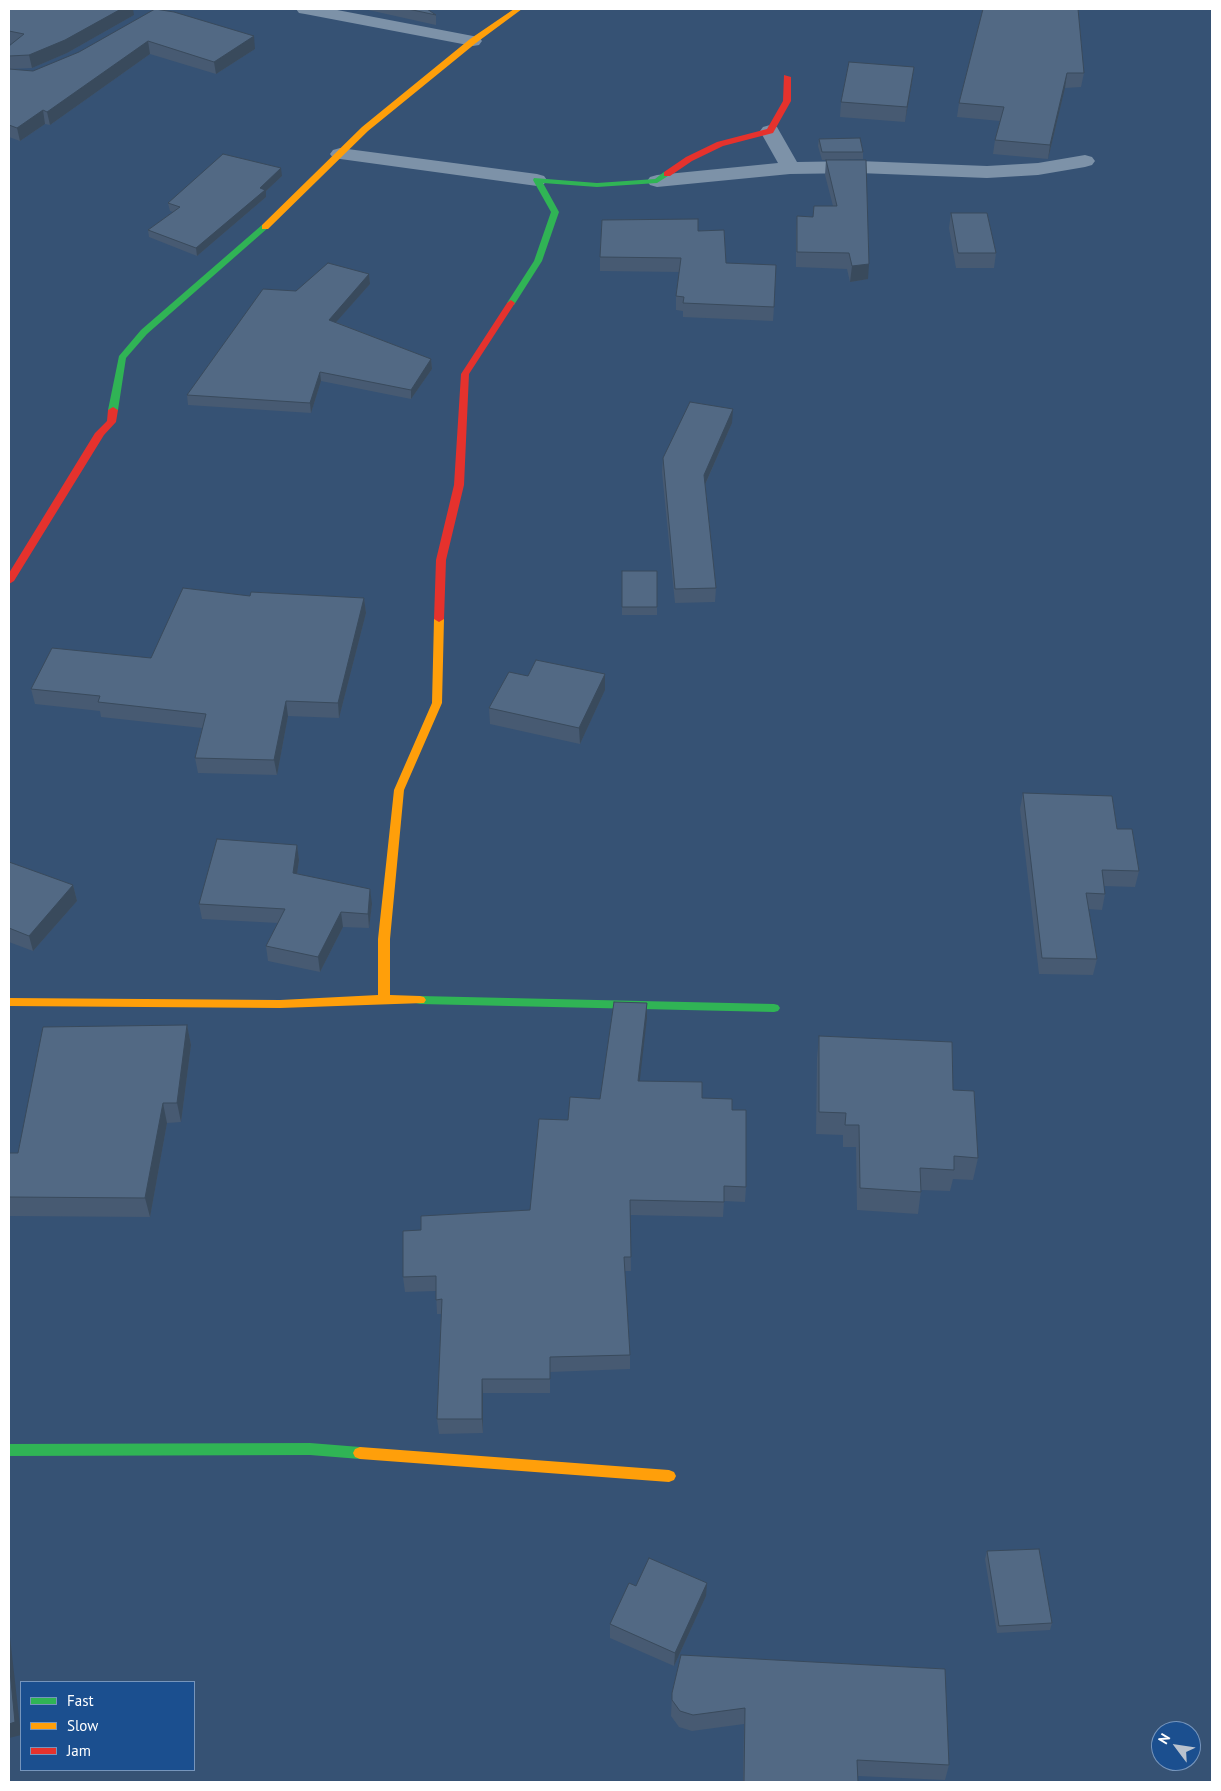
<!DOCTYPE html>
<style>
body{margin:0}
#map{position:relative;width:1221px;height:1791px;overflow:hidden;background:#365274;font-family:"PT Sans",sans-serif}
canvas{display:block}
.frame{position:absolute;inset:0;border:10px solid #fff;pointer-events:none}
.legend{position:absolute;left:20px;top:1681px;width:175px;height:90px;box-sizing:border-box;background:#1b4f8f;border:1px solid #7695bc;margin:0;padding:6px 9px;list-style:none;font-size:15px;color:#fff}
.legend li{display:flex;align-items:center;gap:10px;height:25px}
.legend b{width:25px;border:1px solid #7695bc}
.north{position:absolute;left:1151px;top:1721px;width:50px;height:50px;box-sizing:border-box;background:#1b4f8f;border:1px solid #7695bc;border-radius:50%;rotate:301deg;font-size:14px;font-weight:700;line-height:20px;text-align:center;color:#fff}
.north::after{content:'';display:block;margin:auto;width:18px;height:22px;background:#b9c2ce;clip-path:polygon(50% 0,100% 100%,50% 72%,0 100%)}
</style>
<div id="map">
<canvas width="1221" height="1791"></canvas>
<div class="frame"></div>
<ul class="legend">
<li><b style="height:6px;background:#30b455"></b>Fast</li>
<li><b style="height:6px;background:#ff9f0a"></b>Slow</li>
<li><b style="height:6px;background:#e5322d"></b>Jam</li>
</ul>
<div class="north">N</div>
</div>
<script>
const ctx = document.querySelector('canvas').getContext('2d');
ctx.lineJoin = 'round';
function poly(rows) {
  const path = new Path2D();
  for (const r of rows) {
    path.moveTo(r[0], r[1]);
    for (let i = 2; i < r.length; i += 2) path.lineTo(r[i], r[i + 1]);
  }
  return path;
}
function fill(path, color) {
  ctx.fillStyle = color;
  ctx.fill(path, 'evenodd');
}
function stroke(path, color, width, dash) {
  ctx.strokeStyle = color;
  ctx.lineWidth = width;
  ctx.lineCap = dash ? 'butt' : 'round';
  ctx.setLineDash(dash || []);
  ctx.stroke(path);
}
const street = poly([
 [296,9,332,9,473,36,479,37,482,41,479,45,473,46,305,14,299,13,296,9],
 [770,125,777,127,797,162,859,161,987,166,1038,163,1085,155,1092,157,1095,161,1092,165,1085,167,1038,175,987,178,859,173,790,174,657,187,650,185,647,181,650,177,657,175,778,163,760,131,763,127,770,125],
 [340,148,537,174,544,176,547,180,544,184,537,186,333,158,330,154,333,150,340,148]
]);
const fast = poly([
 [664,172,671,174,657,183,597,187,543,183,559,212,542,261,514,305,508,305,507,303,534,261,551,212,533,180,534,178,597,183,655,179,664,172],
 [262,225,265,225,269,227,147,334,126,358,118,410,113,413,110,412,108,410,119,356,141,330,262,225],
 [420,996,774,1004,778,1005,780,1008,778,1011,774,1012,420,1004,416,1003,414,1000,416,997,420,996],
 [310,1443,360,1447,365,1449,367,1453,365,1457,360,1459,310,1455,9,1456,9,1444,310,1443]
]);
const slow = poly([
 [514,9,522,9,476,43,368,131,268,229,262,229,262,225,362,127,470,39,514,9],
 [439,616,444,619,442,703,404,790,390,939,390,995,420,996,424,997,426,1000,424,1003,280,1008,9,1006,9,998,280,1000,378,995,378,939,394,790,432,703,434,619,439,616],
 [360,1447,669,1470,674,1472,676,1476,674,1480,669,1482,360,1459,355,1457,353,1453,355,1449,360,1447]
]);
const jam = poly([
 [784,75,791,77,791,101,773,133,723,146,692,161,670,176,664,176,664,172,686,157,717,142,767,129,783,101,784,75],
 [511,300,515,303,469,374,464,485,446,560,444,619,439,622,434,619,436,560,454,485,461,374,507,303,511,300],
 [113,407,118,410,116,422,104,435,14,581,9,584,9,573,95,433,107,421,108,410,113,407]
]);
const wall = poly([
 [9,9,134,15,67,53,32,68,9,69,9,46,11,44,9,43],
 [155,9,255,49,216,74,150,54,50,125,45,124,20,141,9,137,9,69,33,71,79,52],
 [364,9,427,9,436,15,436,25],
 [983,9,1084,73,1081,87,1065,88,1048,159,993,154,995,140,1000,121,957,117,959,103],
 [914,67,912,82,905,122,840,117,841,102],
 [819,139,863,152,863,159,822,160,818,146],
 [826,160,868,279,850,282,847,269,796,267,796,231,797,216,813,217,814,206,833,206,825,175],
 [282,176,266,191,266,197,197,256,149,237,148,230,173,212,170,211,168,203],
 [951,213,996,253,994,268,956,268,949,228],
 [698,231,726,263,774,307,773,321,683,317,683,311,676,310,676,296,679,272,600,271,600,257],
 [369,274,370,284,336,322,431,359,432,369,411,399,321,381,311,413,188,405,187,395,296,291],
 [732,423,705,485,716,588,715,602,675,603,662,472,663,458],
 [622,571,657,571,657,615,622,615],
 [250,596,364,598,366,613,339,718,288,716,277,775,198,773,195,758,202,728,101,717,100,711,35,704,31,689,151,658],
 [605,674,605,690,580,744,490,724,489,708,528,676],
 [1023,793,1117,829,1139,871,1135,887,1104,886,1105,894,1102,910,1088,909,1097,959,1093,975,1039,974,1020,809],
 [297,845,299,860,297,873,372,904,369,928,343,927,320,972,268,961,266,946,278,923,202,919,199,904],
 [9,862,73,885,77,901,33,951,9,942],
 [647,1003,647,1018,639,1081,702,1098,732,1110,746,1187,745,1202,724,1201,723,1217,630,1215,631,1271,625,1271,630,1355,630,1369,550,1372,550,1393,483,1393,483,1433,439,1434,437,1419,441,1314,437,1314,436,1291,405,1292,403,1277,421,1230,530,1210,568,1120,600,1099],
 [187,1025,191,1045,181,1122,167,1123,150,1217,9,1216,9,1153,18,1153],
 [819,1036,953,1090,978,1158,973,1180,953,1179,950,1191,921,1190,918,1214,857,1210,856,1147,843,1147,843,1135,816,1134,817,1058],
 [987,1551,1052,1623,1050,1630,997,1633,985,1559],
 [636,1586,706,1596,674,1666,610,1638,610,1624],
 [681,1655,949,1765,945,1780,858,1776,858,1782,743,1782,744,1724,692,1731,679,1727,671,1716,672,1693]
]);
const shadedWall = poly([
 [121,9,133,9,134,15,67,53,32,68,29,55],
 [254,36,255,49,216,74,214,62],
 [148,41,150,54,50,125,47,112],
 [914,67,912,82,905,122,907,107],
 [1067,73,1065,88,1048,159,1050,145],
 [43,110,45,124,20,141,17,128],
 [281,168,282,176,266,191,266,197,197,256,196,248],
 [869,264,868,279,850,282,852,266],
 [369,274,370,284,330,329,329,320],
 [431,359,432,369,411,399,411,390],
 [320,372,321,381,311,413,310,403],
 [733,409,732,423,703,489,704,475],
 [364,598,366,613,339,718,338,703],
 [605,674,605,690,580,744,579,728],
 [286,701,288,716,277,775,274,760],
 [297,845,299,860,295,887,293,873],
 [73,885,77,901,33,951,29,936],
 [370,889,372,904,369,928,368,914],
 [341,912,343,927,320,972,318,957],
 [647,1003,647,1018,638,1096,638,1081],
 [187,1025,191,1045,181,1122,177,1103],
 [163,1103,167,1123,150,1217,145,1198],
 [482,1379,483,1393,483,1433,482,1419],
 [707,1583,706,1596,674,1666,675,1653],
 [9,1633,10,1637,21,1735,9,1738]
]);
const building = poly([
 [9,9,121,9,65,40,29,55,9,56,9,46,24,34,9,31,9,9],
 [155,9,174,12,254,36,214,62,148,41,47,112,43,110,17,128,9,125,9,69,33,71,79,52,155,9],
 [408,9,427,9,436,15,408,9],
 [983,9,1078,9,1084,73,1067,73,1050,145,995,140,1004,107,959,103,983,9],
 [849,62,914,67,907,107,841,102,849,62],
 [860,138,863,152,822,152,819,139,860,138],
 [223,154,281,168,260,188,265,190,196,248,148,230,180,207,168,203,223,154],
 [826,160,866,160,869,264,852,266,849,253,797,252,797,216,813,217,814,206,837,206,826,160],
 [951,213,987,213,996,253,958,253,951,213],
 [698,219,698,231,724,230,726,263,776,265,774,307,683,303,684,297,676,296,681,258,600,257,602,220,698,219],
 [328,263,369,274,329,320,431,359,411,390,320,372,310,403,187,395,263,289,296,291,328,263],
 [690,402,733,409,704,475,716,588,675,589,663,458,690,402],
 [622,571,657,571,657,607,622,607,622,571],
 [183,588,250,596,251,592,364,598,338,703,286,701,274,760,195,758,206,714,98,702,100,696,31,689,52,648,151,658,183,588],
 [536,660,605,674,579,728,489,708,509,672,528,676,536,660],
 [1023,793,1112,796,1117,829,1132,829,1139,871,1102,870,1105,894,1086,893,1097,959,1042,958,1023,793],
 [217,839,297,845,293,873,370,889,368,914,341,912,318,957,266,946,285,909,199,904,217,839],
 [9,862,73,885,29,936,9,928,9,862],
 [614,1002,647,1003,638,1081,702,1082,702,1098,732,1099,732,1110,746,1110,746,1187,724,1186,724,1202,630,1200,631,1257,624,1257,630,1355,550,1357,550,1379,482,1379,482,1419,437,1419,442,1299,436,1300,436,1276,403,1277,403,1231,421,1230,421,1216,530,1210,539,1119,568,1120,570,1097,600,1099,614,1002],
 [187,1025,177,1103,163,1103,145,1198,9,1197,9,1153,18,1153,43,1027,187,1025],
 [819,1036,952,1042,953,1090,974,1091,978,1158,954,1156,954,1170,920,1168,921,1192,860,1188,859,1125,845,1125,846,1113,819,1112,819,1036],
 [1039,1549,1052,1623,999,1626,987,1551,1039,1549],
 [649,1558,707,1583,675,1653,610,1624,629,1583,636,1586,649,1558],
 [681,1655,945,1669,949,1765,857,1760,858,1782,744,1782,745,1708,693,1715,680,1711,672,1700,672,1693,681,1655],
 [9,1661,15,1722,9,1724,9,1661]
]);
fill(street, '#7d92a8');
fill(fast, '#30b455');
fill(slow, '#ff9f0a');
fill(jam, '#e5322d');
fill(wall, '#475a72');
fill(shadedWall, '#394a5c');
fill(building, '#526984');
stroke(building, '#394a5c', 1);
</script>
